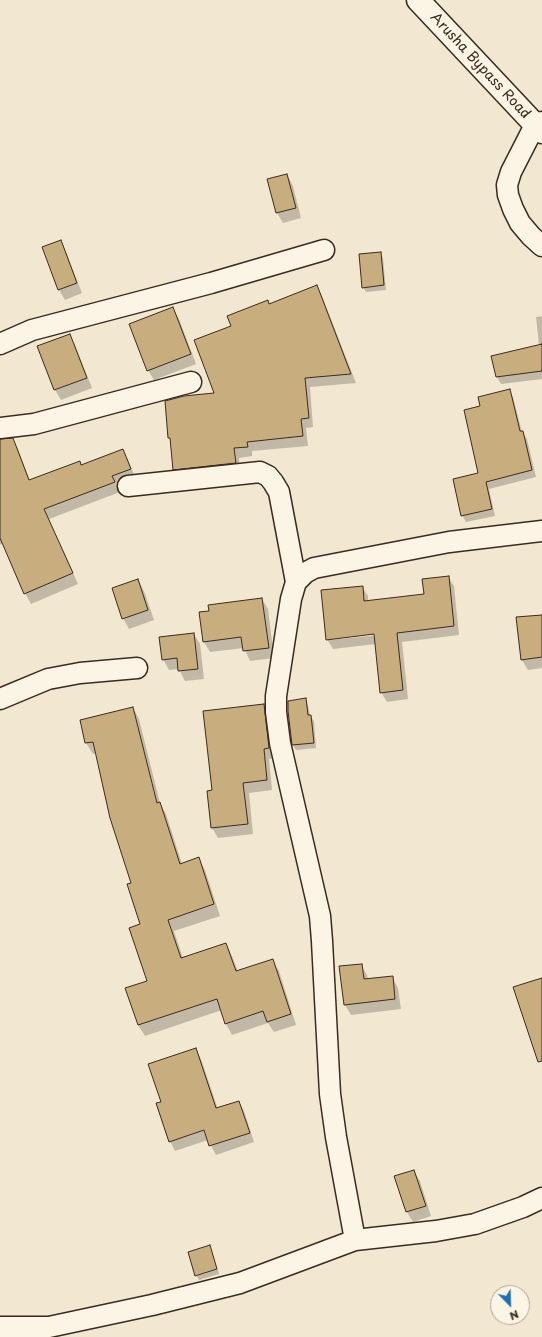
<!DOCTYPE html>
<style>
body{margin:0}
#map{position:relative;width:542px;height:1337px;overflow:hidden;background:#f2e7d0;font-family:"Playpen Sans",sans-serif}
canvas{display:block}
.north{position:absolute;left:490px;top:1285px;width:40px;height:40px;box-sizing:border-box;background:#fcf5e5;border:1px solid #afa495;border-radius:50%;rotate:157deg;font-size:11px;font-weight:700;line-height:16px;text-align:center;color:#3b2a1e}
.north::after{content:'';display:block;margin:auto;width:14px;height:18px;background:#1f6fb2;clip-path:polygon(50% 0,100% 100%,50% 72%,0 100%)}
</style>
<div id="map">
<canvas width="542" height="1337"></canvas>
<div class="north">N</div>
</div>
<script>
const ctx = document.querySelector('canvas').getContext('2d');
ctx.lineJoin = 'round';
function fill(path, color) {
  ctx.fillStyle = color;
  ctx.fill(path, 'evenodd');
}
function poly(rows) {
  const path = new Path2D();
  for (const r of rows) {
    path.moveTo(r[0], r[1]);
    for (let i = 2; i < r.length; i += 2) path.lineTo(r[i], r[i + 1]);
  }
  return path;
}
function stroke(path, color, width, dash) {
  ctx.strokeStyle = color;
  ctx.lineWidth = width;
  ctx.lineCap = dash ? 'butt' : 'round';
  ctx.setLineDash(dash || []);
  ctx.stroke(path);
}
function drawText(font, color, halo, rows, align = 'center') {
  ctx.font = font + ' "Playpen Sans",sans-serif';
  ctx.lineWidth = 4;
  ctx.setLineDash([]);
  ctx.textBaseline = 'middle';
  ctx.strokeStyle = halo;
  ctx.fillStyle = color;
  for (const [text, x, y, turn = 0] of rows) {
    ctx.save();
    ctx.translate(x, y);
    ctx.rotate((+turn || 0) * Math.PI / 180);
    ctx.textAlign = isNaN(turn) ? turn : align;
    if (halo) ctx.strokeText(text, 0, 0);
    ctx.fillText(text, 0, 0);
    ctx.restore();
  }
}
const shadow = poly([
 [287,175,293,186,301,218,283,223,277,213],
 [60,241,66,252,82,293,65,300,59,290,44,248],
 [380,253,383,258,386,290,366,292,363,287],
 [317,286,322,296,356,383,310,387,313,427,306,428,308,446,252,451,252,456,239,458,240,472,179,479,174,469,172,443,169,438,166,402,215,394,233,327,268,301,269,305],
 [173,309,179,319,196,364,154,380,148,370],
 [542,316,542,379,501,384,497,377,539,345,536,317],
 [69,335,75,345,92,388,61,400,55,390],
 [509,390,513,397,522,432,527,439,536,477,489,489,495,516,466,522,462,515,479,474,481,407],
 [12,439,18,449,30,481,80,462,82,466,123,450,128,460,136,479,117,486,120,492,49,519,78,584,31,604,25,593,3,543,0,545,0,443],
 [448,577,454,586,459,635,402,642,408,699,387,702,381,692,376,644,333,649,327,639,362,587,368,596,368,601,425,595],
 [379,633,379,635,330,640,330,638],
 [138,580,144,591,154,620,129,629,123,618],
 [262,599,268,609,274,658,250,661,244,648,210,652,204,642,210,612],
 [542,616,542,668,528,670,522,660],
 [194,634,200,644,204,679,185,681,179,669,169,670,163,659],
 [306,700,308,705,310,716,314,721,316,748,296,750,293,745,288,711],
 [264,705,270,715,275,758,269,759,272,790,249,793,253,834,218,838,212,828,208,792,213,791],
 [133,708,139,719,160,803,166,814,182,864,199,859,205,870,220,916,174,931,183,958,226,944,232,956,238,971,272,960,279,971,296,1025,274,1032,268,1023,232,1035,226,1024,222,1010,145,1036,138,1025,148,982,141,925,132,883,96,753,93,754,86,743,81,720],
 [361,965,367,975,368,980,392,977,398,988,401,1009,351,1015,345,1005],
 [196,1049,201,1059,218,1109,239,1102,244,1111,254,1142,216,1155,208,1140,175,1151,170,1141],
 [414,1171,420,1181,431,1216,413,1222,407,1212,395,1177],
 [218,1269,219,1274,199,1280,197,1276]
]);
const building = poly([
 [287,174,296,208,276,213,267,179,287,174],
 [61,240,77,283,58,290,42,247,61,240],
 [381,252,384,285,362,288,359,254,381,252],
 [317,285,351,374,305,378,309,418,301,419,303,436,247,442,248,447,234,448,236,463,173,470,170,438,168,438,165,401,184,396,214,393,194,340,231,326,227,316,268,300,269,304,317,285],
 [173,307,191,354,147,371,129,324,173,307],
 [70,334,87,378,54,390,37,346,70,334],
 [542,344,542,371,496,377,491,356,542,344],
 [510,389,520,431,523,431,532,470,486,482,492,509,461,516,453,479,478,473,464,410,480,406,478,397,510,389],
 [13,438,29,480,80,461,81,465,123,449,131,469,112,476,115,482,44,509,73,573,24,594,0,538,0,439,13,438],
 [449,576,454,626,397,633,403,690,380,693,374,634,326,640,321,590,363,586,364,601,424,594,422,579,449,576],
 [138,579,148,610,122,619,112,588,138,579],
 [262,598,269,648,243,651,241,637,203,642,199,612,209,611,208,605,262,598],
 [542,615,542,657,521,660,516,617,542,615],
 [194,633,198,669,178,671,177,658,162,660,159,637,194,633],
 [306,698,308,715,311,715,314,743,292,745,288,711,288,701,306,698],
 [264,704,269,748,264,749,267,780,243,783,248,824,211,828,207,791,212,790,203,711,264,704],
 [133,707,157,803,160,802,180,864,199,857,214,904,168,920,181,958,226,943,236,971,273,959,291,1014,267,1022,263,1011,225,1024,217,999,138,1025,125,988,147,981,129,928,140,924,127,884,131,883,110,818,93,742,85,743,80,720,133,707],
 [362,964,364,979,393,976,395,999,344,1005,339,966,362,964],
 [542,978,542,1061,538,1062,513,987,542,978],
 [196,1048,216,1108,239,1101,250,1133,209,1146,204,1130,169,1142,156,1103,161,1102,148,1064,196,1048],
 [414,1170,426,1206,406,1212,394,1176,414,1170],
 [210,1245,217,1269,195,1276,188,1252,210,1245]
]);
const minor = poly([
 [542,122,535,125,511,172,507,185,508,195,513,209,520,223,531,236,542,246],
 [0,344,32,330,211,283,324,250],
 [0,428,34,424,191,382],
 [128,486,260,472,268,476,273,482,279,492,296,582],
 [0,699,48,679,80,673,137,668],
 [355,1240,336,1137,330,1094,322,941,320,916,280,743,276,712,276,696,291,599,296,582,305,573,314,568,449,542,542,531],
 [0,1327,49,1327,152,1305,240,1283,355,1240,436,1231,475,1224,523,1207,542,1198]
]);
const primary = poly([
 [418,0,542,132]
]);
const streetNames = [
 ["Arusha Bypass Road",480,66,47]
];
fill(shadow, '#0003');
fill(building, '#c8ae7e');
stroke(building, '#3b2a1e', 1);
stroke(minor, '#3b2a1e', 23);
stroke(primary, '#3b2a1e', 25);
stroke(minor, '#fcf5e5', 20);
stroke(primary, '#fcf5e5', 22);
drawText('14px', '#3b2a1e', '#fcf5e5', streetNames);
</script>
